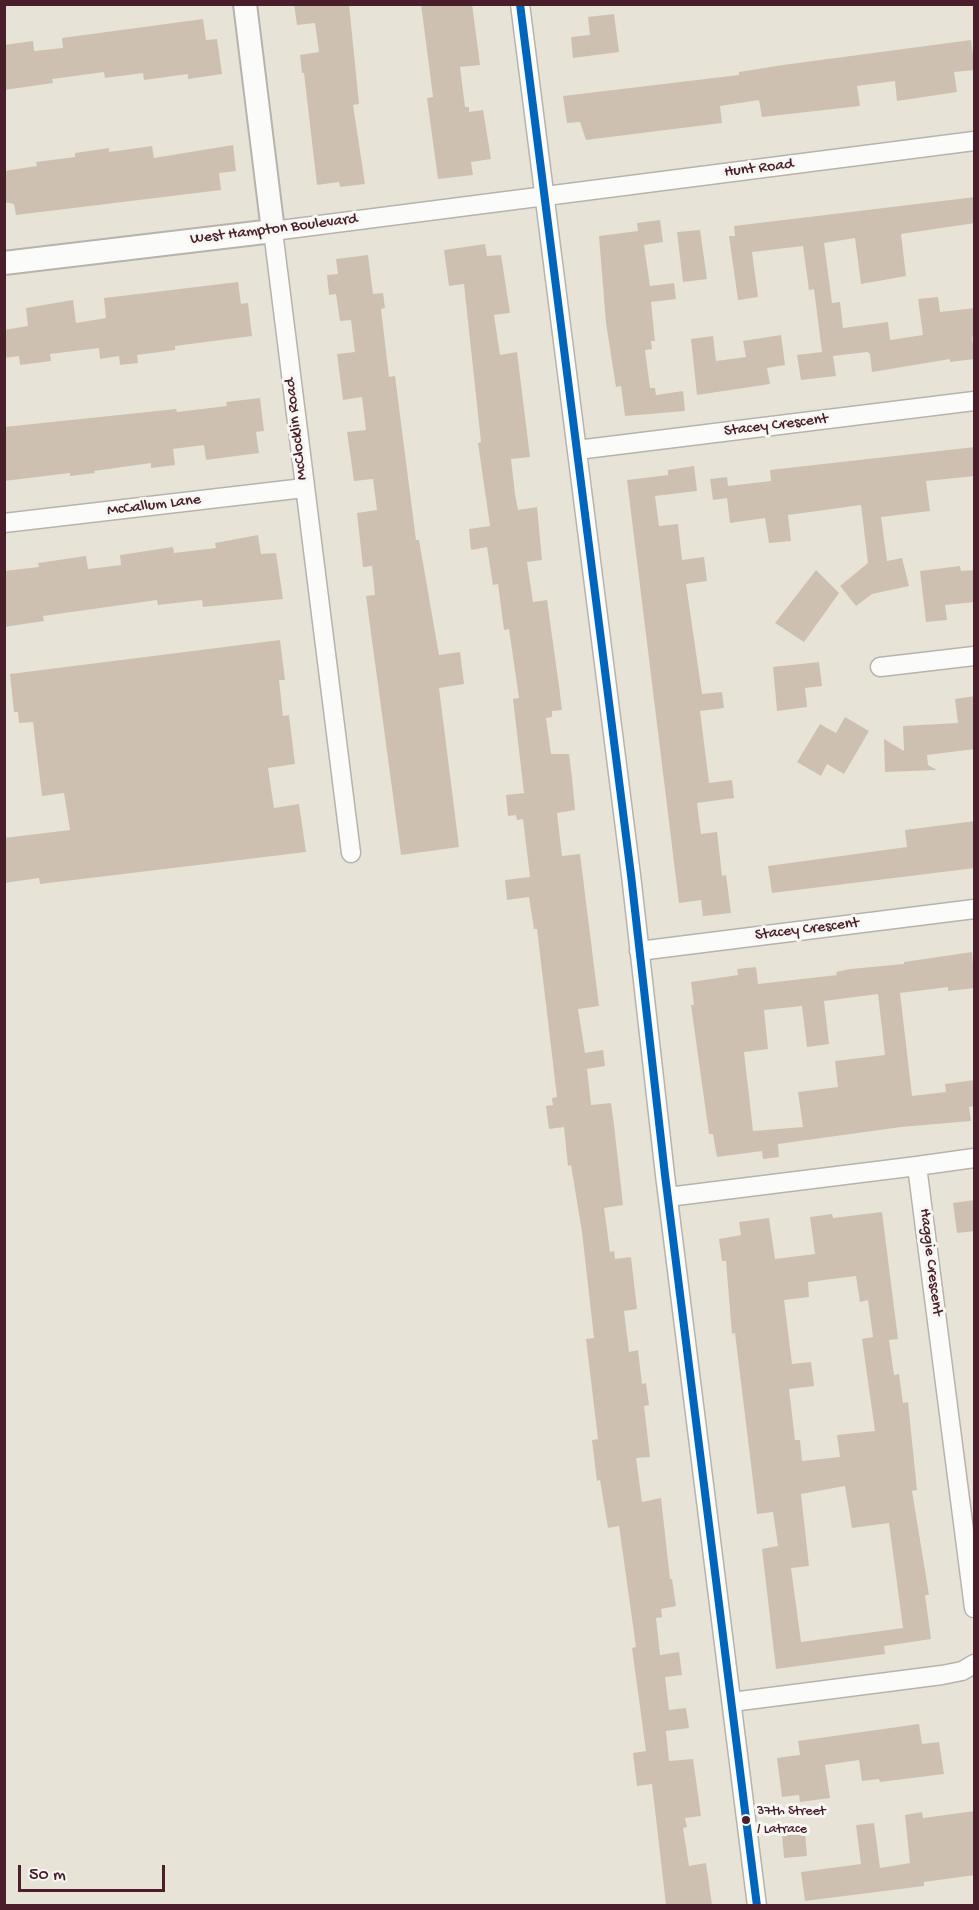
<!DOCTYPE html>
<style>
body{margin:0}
#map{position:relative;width:979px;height:1910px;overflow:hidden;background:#e7e4d7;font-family:"Gochi Hand",sans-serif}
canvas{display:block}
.frame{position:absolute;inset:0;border:6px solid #4a1f2b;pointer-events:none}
.scale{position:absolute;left:18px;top:1865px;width:147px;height:27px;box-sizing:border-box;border:3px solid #4a1f2b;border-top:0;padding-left:8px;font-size:18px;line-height:21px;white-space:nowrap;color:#4a1f2b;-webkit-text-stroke:4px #f6f6f2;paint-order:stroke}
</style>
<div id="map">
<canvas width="979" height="1910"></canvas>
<div class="frame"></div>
<div class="scale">50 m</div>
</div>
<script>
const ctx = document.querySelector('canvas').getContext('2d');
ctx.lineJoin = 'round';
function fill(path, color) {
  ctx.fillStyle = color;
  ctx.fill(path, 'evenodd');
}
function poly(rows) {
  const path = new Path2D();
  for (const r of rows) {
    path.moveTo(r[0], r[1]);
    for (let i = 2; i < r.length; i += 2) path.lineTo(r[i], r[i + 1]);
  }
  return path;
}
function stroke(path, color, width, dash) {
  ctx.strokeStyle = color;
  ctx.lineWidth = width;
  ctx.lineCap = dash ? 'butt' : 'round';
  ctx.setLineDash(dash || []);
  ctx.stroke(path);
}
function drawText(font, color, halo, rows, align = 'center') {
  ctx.font = font + ' "Gochi Hand",sans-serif';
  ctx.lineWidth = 6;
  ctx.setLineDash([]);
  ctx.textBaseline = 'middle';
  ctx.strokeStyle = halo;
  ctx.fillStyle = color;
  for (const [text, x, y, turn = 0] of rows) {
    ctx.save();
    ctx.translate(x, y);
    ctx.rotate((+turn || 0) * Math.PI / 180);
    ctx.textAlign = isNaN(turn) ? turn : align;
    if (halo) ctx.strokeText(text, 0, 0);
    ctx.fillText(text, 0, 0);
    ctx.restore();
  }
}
const building = poly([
 [294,4,349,4,359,104,353,105,365,184,340,187,339,182,317,185,304,73,302,73,300,55,319,52,315,23,297,25],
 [421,4,472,4,480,65,460,67,465,107,469,107,469,112,483,110,491,159,471,162,473,175,438,179,427,98,433,97],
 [614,14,619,52,573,58,571,37,590,35,588,17],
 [203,19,206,40,217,39,222,74,188,79,188,74,144,80,143,73,105,78,104,72,52,79,53,83,4,90,4,45,33,41,34,51,63,48,62,38],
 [971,40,975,70,954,72,957,92,897,101,895,81,857,86,860,106,762,117,759,100,720,106,722,123,586,140,580,122,567,123,563,96,739,75,739,72,783,65],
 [233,145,236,171,219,173,221,190,16,215,14,204,4,202,4,171,37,166,36,162,75,157,75,153,109,148,109,152,152,146,154,158],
 [975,197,975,223,901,234,906,276,861,284,855,238,824,243,832,303,840,302,843,328,888,322,890,340,923,335,918,299,938,297,940,312,975,308,975,336,972,337,975,359,950,362,950,359,872,372,870,354,867,352,833,356,836,376,801,380,797,355,822,352,814,289,809,290,803,246,752,252,758,297,738,300,729,236,735,236,734,226],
 [660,220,663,242,644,245,650,286,674,283,676,299,651,302,655,341,651,341,652,349,645,350,650,388,655,388,656,395,683,391,685,411,625,416,621,386,616,387,606,323,599,236,638,231,637,223],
 [700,230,707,279,683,282,677,232],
 [485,244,487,256,501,255,510,313,494,315,500,355,517,352,530,457,511,459,515,494,518,510,537,507,542,560,527,562,533,602,547,600,559,686,562,710,552,711,552,717,546,718,551,754,569,754,572,778,575,810,557,813,562,856,580,854,599,1006,578,1009,585,1053,603,1050,605,1066,587,1069,591,1105,611,1103,614,1125,623,1205,604,1208,610,1252,614,1251,615,1259,631,1257,637,1309,624,1311,629,1352,638,1350,642,1384,646,1383,649,1405,644,1406,650,1457,636,1458,642,1502,661,1498,670,1579,672,1579,676,1606,661,1609,662,1617,656,1618,660,1655,679,1652,682,1675,665,1677,669,1710,686,1708,689,1728,666,1731,669,1761,693,1759,701,1816,685,1818,687,1827,683,1828,689,1866,706,1863,712,1905,666,1905,652,1784,637,1786,633,1753,646,1751,632,1648,636,1647,619,1526,608,1528,600,1480,597,1481,592,1440,598,1439,586,1339,594,1338,582,1232,571,1165,568,1166,564,1127,549,1129,546,1106,553,1105,552,1098,557,1097,537,929,534,929,529,897,507,900,505,880,530,877,523,819,517,820,516,815,508,816,506,795,524,793,513,699,519,698,509,629,504,630,498,584,493,585,487,547,471,550,469,529,490,526,478,443,481,442,464,284,449,286,444,250],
 [368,255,373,294,383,293,385,308,381,309,389,377,395,376,416,540,419,540,439,655,460,652,464,684,439,688,459,847,401,855,366,596,375,595,372,566,363,567,357,513,377,510,373,479,354,481,347,432,366,430,362,397,343,400,337,354,355,352,351,320,340,321,336,294,329,295,327,275,338,274,336,259],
 [238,282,241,304,248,303,252,336,175,346,175,350,137,355,138,363,120,365,119,356,100,359,99,348,50,354,51,361,20,365,19,356,4,358,4,330,28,326,26,308,73,300,76,323,106,318,104,298],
 [781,335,785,365,767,368,770,384,697,395,691,339,713,336,716,361,746,357,743,341],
 [260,398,264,431,256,432,259,453,206,460,204,445,173,449,175,465,151,468,151,463,94,471,95,473,70,476,70,473,4,481,4,427,176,409,177,412,227,406,226,402],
 [975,447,975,476,926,481,930,511,881,517,887,561,902,558,909,586,872,594,856,606,840,586,868,563,861,505,788,515,791,541,769,543,765,518,730,523,727,498,713,500,710,479,727,477,728,486,771,481,770,470],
 [694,466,697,491,655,496,659,526,678,524,682,560,704,557,707,581,686,584,702,694,722,692,724,708,700,711,709,783,732,780,734,798,697,803,701,834,717,832,722,876,726,875,731,913,703,916,701,900,679,903,627,480,668,475,668,470],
 [258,535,261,554,276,553,283,599,203,607,202,600,158,605,157,600,43,616,44,621,4,627,4,571,39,567,38,563,86,556,88,569,121,565,120,555,173,547,174,553,216,548,215,543],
 [960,566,961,571,975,570,975,602,945,605,947,620,926,622,920,571],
 [816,570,839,593,804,642,775,623],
 [280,640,285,680,279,680,283,716,289,715,295,764,268,768,274,808,299,804,306,852,40,884,39,878,4,883,4,838,70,830,64,793,42,796,33,722,19,723,18,712,14,712,10,674],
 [819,662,822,686,805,688,807,707,777,711,773,667],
 [975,696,975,749,927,755,928,765,937,770,885,772,884,739,904,751,903,726,958,723,955,699],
 [845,717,869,731,844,774,827,764,821,776,797,762,820,724,836,733],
 [975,821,975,868,772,893,768,866,907,847,905,830],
 [972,952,975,988,948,991,948,987,900,993,912,1096,946,1092,945,1084,975,1080,975,1106,969,1107,971,1121,901,1127,778,1144,779,1157,763,1159,762,1151,717,1157,713,1134,709,1134,691,1005,694,1005,691,982,738,975,737,969,756,967,758,984,837,975,836,972,850,969,904,964,904,962],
 [878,994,885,1055,835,1061,838,1087,798,1092,803,1127,753,1131,744,1052,768,1049,764,1010,802,1006,807,1047,829,1044,824,1001],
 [975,1200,975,1231,957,1233,953,1203],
 [882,1212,898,1339,889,1340,894,1375,899,1374,903,1403,908,1402,917,1490,912,1491,929,1595,925,1595,931,1639,884,1646,885,1654,776,1669,762,1549,778,1546,773,1512,757,1514,735,1333,732,1334,726,1261,722,1261,719,1239,741,1235,739,1222,769,1218,775,1259,815,1254,810,1217,832,1214,833,1218],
 [856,1276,860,1302,868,1300,873,1337,862,1339,875,1431,837,1435,840,1457,802,1461,800,1440,795,1440,789,1389,814,1386,811,1362,792,1364,784,1300,809,1297,808,1282],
 [845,1486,852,1528,889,1523,903,1628,801,1642,791,1568,809,1566,801,1494],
 [919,1724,922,1744,939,1742,944,1774,880,1782,879,1779,862,1781,859,1760,825,1765,830,1798,800,1802,799,1795,782,1797,777,1758,800,1755,798,1741],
 [975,1811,975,1875,924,1882,924,1886,805,1901,801,1872,861,1864,856,1825,874,1823,880,1868,910,1863,905,1815,922,1812,923,1818],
 [805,1832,807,1856,784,1858,782,1834]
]);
const minor = poly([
 [520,4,631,875,665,1175,757,1906],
 [577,450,974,401],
 [4,523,304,488],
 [880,667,974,656],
 [351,853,273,231,974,141],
 [639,951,974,909],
 [917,1166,974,1158],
 [668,1197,917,1166,974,1608],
 [732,1702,942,1675,962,1671,974,1664]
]);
const tertiary = poly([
 [4,263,273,231,245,4]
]);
const bus1 = poly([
 [520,4,631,875,665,1175,757,1906]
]);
const markers = [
 [746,1820,5,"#4a1f2b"]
];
const busNames = [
 ["37th Street",757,1812],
 ["/ Latrace",757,1830]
];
const streetNames = [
 ["Hunt Road",759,169,-7],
 ["West Hampton Boulevard",274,230,-7],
 ["Stacey Crescent",776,426,-7],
 ["McClocklin Road",297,429,-97],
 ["McCallum Lane",154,506,-7],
 ["Stacey Crescent",807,930,-7],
 ["Haggie Crescent",930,1262,83]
];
fill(building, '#cec0b0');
stroke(minor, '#b8b2ac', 21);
stroke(tertiary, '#b8b2ac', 26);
stroke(minor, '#fbfbf9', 18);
stroke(tertiary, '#fbfbf9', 22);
stroke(bus1, '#0065bd', 8);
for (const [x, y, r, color] of markers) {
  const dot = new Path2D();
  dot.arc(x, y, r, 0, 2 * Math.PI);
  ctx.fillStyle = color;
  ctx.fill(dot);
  stroke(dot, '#f6f6f2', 2);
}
drawText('14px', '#4a1f2b', '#f6f6f2', busNames, 'left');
drawText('16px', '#4a1f2b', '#f6f6f2', streetNames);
</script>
